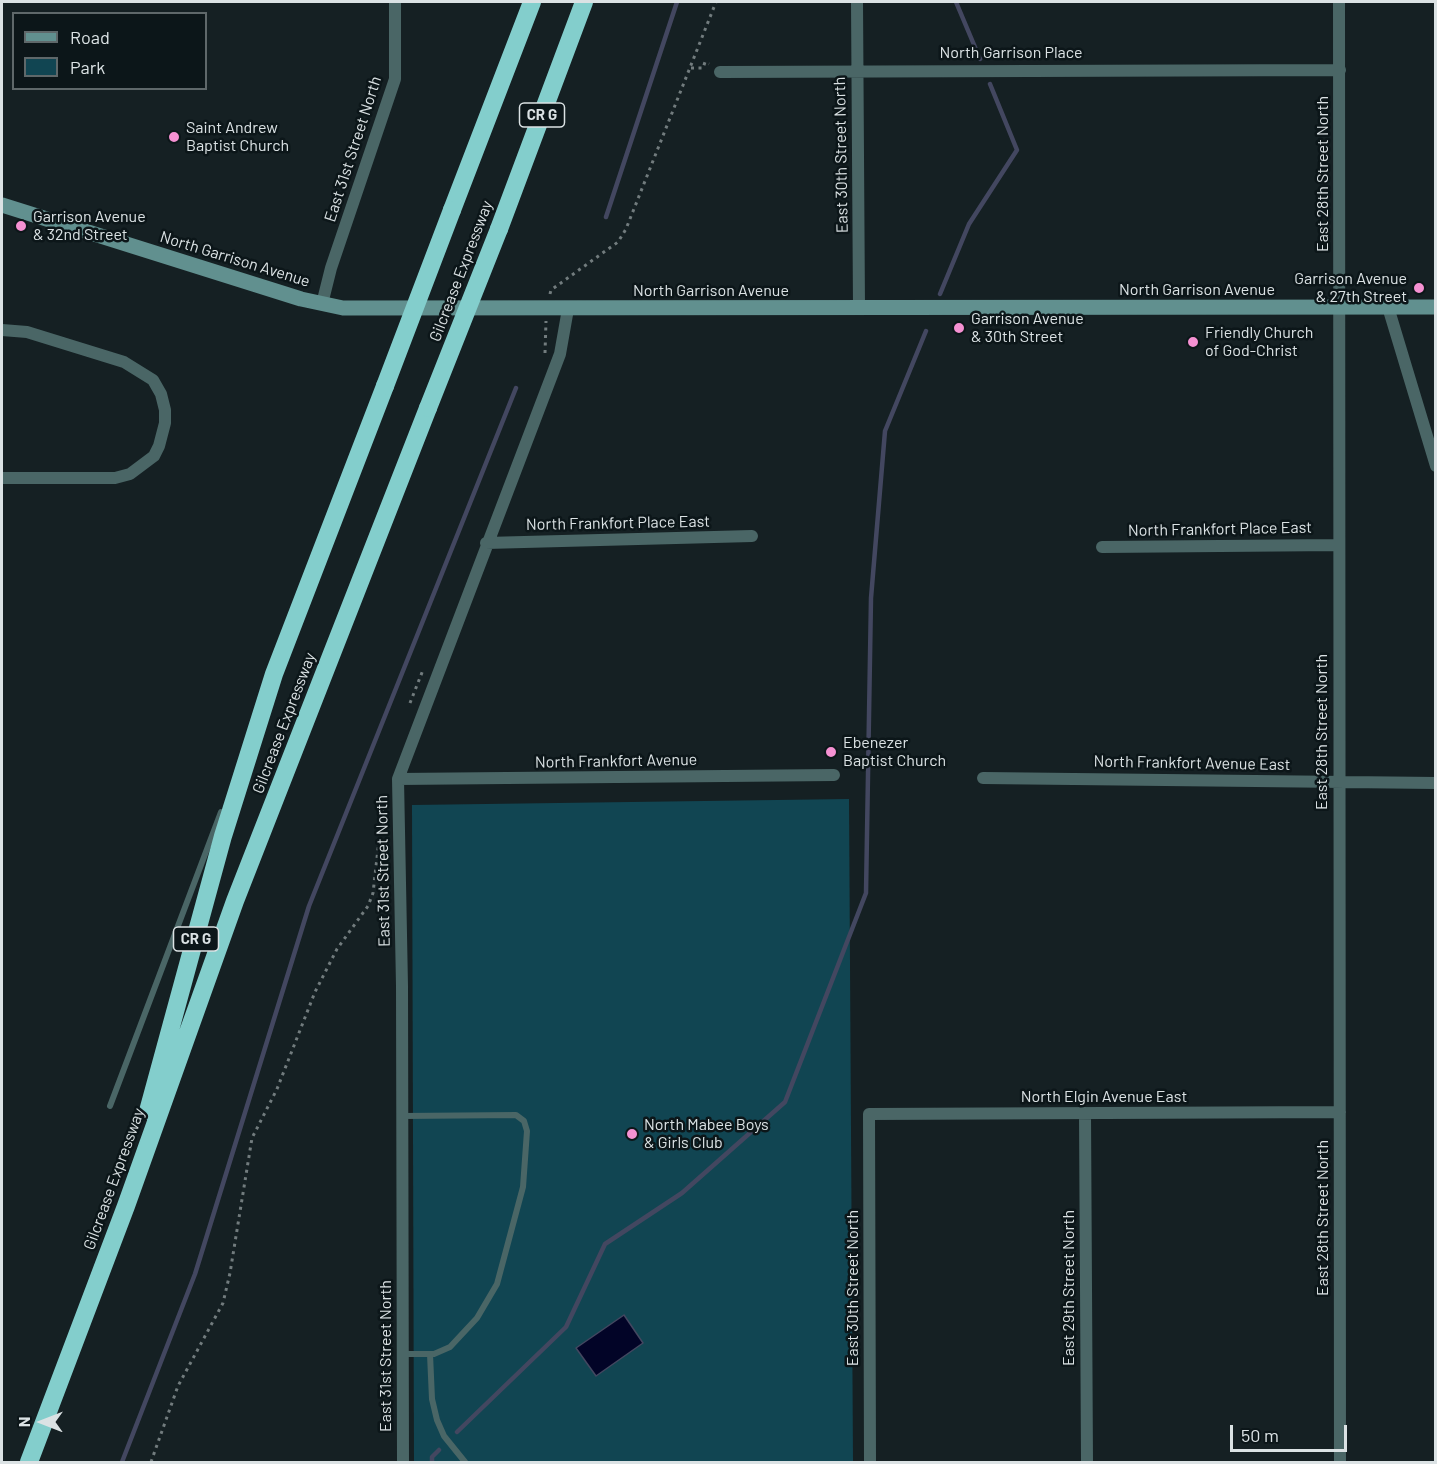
<!DOCTYPE html>
<style>
body{margin:0}
#map{position:relative;width:1437px;height:1464px;overflow:hidden;background:#152023;font-family:Barlow,sans-serif}
canvas{display:block}
.frame{position:absolute;inset:0;border:3px solid #dbe2e4;pointer-events:none}
.legend{position:absolute;left:12px;top:12px;width:195px;height:78px;box-sizing:border-box;background:#0c1619;border:2px solid #5f686a;margin:0;padding:8px 10px;list-style:none;font-size:18px;color:#dbe2e4}
.legend li{display:flex;align-items:center;gap:12px;height:30px}
.legend b{width:30px;border:2px solid #5f686a}
.north{position:absolute;left:12px;top:1392px;width:60px;height:60px;-webkit-text-stroke:4px #0c1619;paint-order:stroke;rotate:270deg;font-size:16px;font-weight:700;line-height:24px;text-align:center;color:#dbe2e4}
.north::after{content:'';display:block;margin:auto;width:21px;height:27px;background:#dbe2e4;clip-path:polygon(50% 0,100% 100%,50% 72%,0 100%)}
.scale{position:absolute;left:1230px;top:1425px;width:117px;height:27px;box-sizing:border-box;border:3px solid #dbe2e4;border-top:0;padding-left:8px;font-size:18px;line-height:21px;white-space:nowrap;color:#dbe2e4;-webkit-text-stroke:4px #0c1619;paint-order:stroke}
</style>
<div id="map">
<canvas width="1437" height="1464"></canvas>
<div class="frame"></div>
<ul class="legend">
<li><b style="height:8px;background:#61908f"></b>Road</li>
<li><b style="height:16px;background:#114552"></b>Park</li>
</ul>
<div class="north">N</div>
<div class="scale">50 m</div>
</div>
<script>
const ctx = document.querySelector('canvas').getContext('2d');
ctx.lineJoin = 'round';
function fill(path, color) {
  ctx.fillStyle = color;
  ctx.fill(path, 'evenodd');
}
function poly(rows) {
  const path = new Path2D();
  for (const r of rows) {
    path.moveTo(r[0], r[1]);
    for (let i = 2; i < r.length; i += 2) path.lineTo(r[i], r[i + 1]);
  }
  return path;
}
function stroke(path, color, width, dash) {
  ctx.strokeStyle = color;
  ctx.lineWidth = width;
  ctx.lineCap = dash ? 'butt' : 'round';
  ctx.setLineDash(dash || []);
  ctx.stroke(path);
}
function drawText(font, color, halo, rows, align = 'center') {
  ctx.font = font + ' Barlow,sans-serif';
  ctx.lineWidth = 5;
  ctx.setLineDash([]);
  ctx.textBaseline = 'middle';
  ctx.strokeStyle = halo;
  ctx.fillStyle = color;
  for (const [text, x, y, turn = 0] of rows) {
    ctx.save();
    ctx.translate(x, y);
    ctx.rotate((+turn || 0) * Math.PI / 180);
    ctx.textAlign = isNaN(turn) ? turn : align;
    if (halo) ctx.strokeText(text, 0, 0);
    ctx.fillText(text, 0, 0);
    ctx.restore();
  }
}
const green = poly([
 [849,799,853,1462,414,1462,412,805]
]);
const water = poly([
 [624,1315,643,1343,596,1376,576,1348,624,1315]
]);
const stream = poly([
 [956,2,980,59],
 [606,217,677,2],
 [940,294,969,224,1017,150,990,84],
 [457,1432,566,1327,605,1244,682,1193,785,1102,866,893,871,598,885,431,926,331],
 [122,1462,195,1274,309,906,516,388],
 [432,1462,432,1457,439,1450]
]);
const path = poly([
 [691,68,703,68,705,62,709,64],
 [550,294,551,290,618,242,626,229,716,2],
 [545,353,546,321],
 [410,703,423,670],
 [151,1462,178,1386,223,1303,230,1273,252,1138,277,1089,315,992,337,949,368,906,373,893,383,805]
]);
const lane = poly([
 [110,1106,221,812],
 [403,1116,516,1115,524,1121,527,1131,523,1187,497,1284,477,1318,450,1347,434,1354,403,1354],
 [430,1354,432,1399,437,1420,444,1436,465,1462]
]);
const street = poly([
 [857,2,859,308],
 [1339,2,1340,1462],
 [720,72,1340,70],
 [322,304,331,268,395,79,395,2],
 [1388,307,1436,466],
 [2,330,27,332,124,362,153,380,161,394,165,410,165,423,159,446,154,456,130,474,115,478,2,478],
 [486,543,752,536],
 [1102,547,1338,545],
 [983,778,1436,783],
 [398,779,834,775],
 [1085,1113,1087,1462],
 [403,1462,402,986,398,779,560,354,568,309],
 [870,1462,869,1114,1340,1112]
]);
const secondary = poly([
 [2,205,301,299,343,308,1436,307]
]);
const highway = poly([
 [452,210,532,2],
 [499,229,584,2],
 [148,1111,223,836,274,674,385,386],
 [29,1462,126,1206,235,901,428,408]
]);
const highwayBridge = poly([
 [385,386,452,210],
 [428,408,499,229]
]);
const markers = [
 [174,137,6,"#f591d2"],
 [21,226,6,"#f591d2"],
 [1419,288,6,"#f591d2"],
 [959,328,6,"#f591d2"],
 [1193,342,6,"#f591d2"],
 [831,752,6,"#f591d2"],
 [632,1134,6,"#f591d2"]
];
const shields = [
 [542,115,45],
 [196,939,45]
];
const shieldNames = [
 ["CR G",542,115],
 ["CR G",196,939]
];
const streetNames = [
 ["North Garrison Place",1011,53],
 ["East 31st Street North",353,149,-72],
 ["East 30th Street North",841,155,-91],
 ["East 28th Street North",1323,174,-90],
 ["North Garrison Avenue",235,259,17],
 ["Gilcrease Expressway",461,271,-69],
 ["North Garrison Avenue",1197,290],
 ["North Garrison Avenue",711,291],
 ["North Frankfort Place East",618,523,-1],
 ["North Frankfort Place East",1220,529,-1],
 ["Gilcrease Expressway",284,723,-69],
 ["East 28th Street North",1322,732,-90],
 ["North Frankfort Avenue",616,761,-1],
 ["North Frankfort Avenue East",1192,763,1],
 ["East 31st Street North",383,871,-91],
 ["North Elgin Avenue East",1104,1097],
 ["Gilcrease Expressway",114,1179,-70],
 ["East 28th Street North",1323,1218,-90],
 ["East 30th Street North",853,1288,-90],
 ["East 29th Street North",1069,1288,-90],
 ["East 31st Street North",386,1356,-90]
];
const poiNames = [
 ["Saint Andrew",186,128],
 ["Baptist Church",186,146],
 ["Garrison Avenue",33,217],
 ["& 32nd Street",33,235],
 ["Garrison Avenue",1407,279,"right"],
 ["& 27th Street",1407,297,"right"],
 ["Garrison Avenue",971,319],
 ["& 30th Street",971,337],
 ["Friendly Church",1205,333],
 ["of God-Christ",1205,351],
 ["Ebenezer",843,743],
 ["Baptist Church",843,761],
 ["North Mabee Boys",644,1125],
 ["& Girls Club",644,1143]
];
fill(green, '#114552');
fill(water, '#020427');
stroke(water, '#434760', 1.5);
stroke(stream, '#434760', 4.5);
stroke(path, '#727c7e', 3, [3, 4.5]);
stroke(lane, '#4a6666', 6);
stroke(street, '#4a6666', 12);
stroke(secondary, '#61908f', 15);
stroke(highway, '#83cecc', 18);
stroke(highwayBridge, '#83cecc', 18);
for (const [x, y, r, color] of markers) {
  const dot = new Path2D();
  dot.arc(x, y, r, 0, 2 * Math.PI);
  ctx.fillStyle = color;
  ctx.fill(dot);
  stroke(dot, '#0c1619', 2);
}
for (const [x, y, w] of shields) {
  const box = new Path2D();
  box.roundRect(x - w / 2, y - 12, w, 24, 4.5);
  ctx.fillStyle = '#0c1619';
  ctx.fill(box);
  stroke(box, '#dbe2e4', 1.5);
}
drawText('bold 15px', '#dbe2e4', null, shieldNames);
drawText('16px', '#dbe2e4', '#0c1619', streetNames);
drawText('16px', '#dbe2e4', '#0c1619', poiNames, 'left');
</script>
